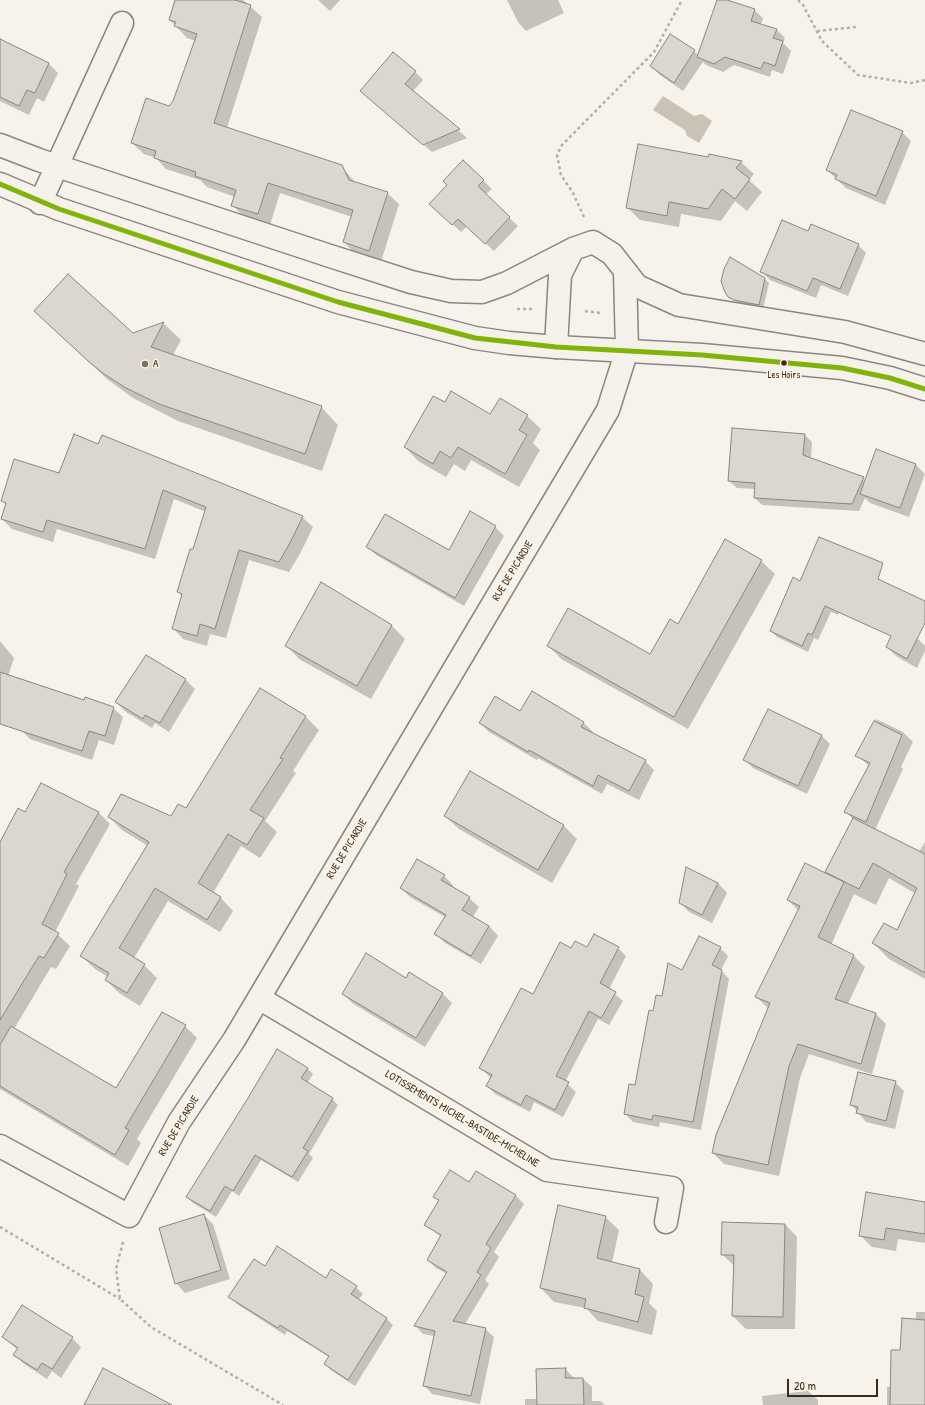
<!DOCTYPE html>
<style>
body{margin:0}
#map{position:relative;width:925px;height:1405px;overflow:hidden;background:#f7f3ea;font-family:"Patrick Hand",sans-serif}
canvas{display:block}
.scale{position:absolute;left:787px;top:1379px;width:91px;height:18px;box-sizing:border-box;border:2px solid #3b2a1e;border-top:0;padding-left:5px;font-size:12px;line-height:14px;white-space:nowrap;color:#3b2a1e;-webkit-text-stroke:3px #fcf5e5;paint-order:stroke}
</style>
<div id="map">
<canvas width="925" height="1405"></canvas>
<div class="scale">20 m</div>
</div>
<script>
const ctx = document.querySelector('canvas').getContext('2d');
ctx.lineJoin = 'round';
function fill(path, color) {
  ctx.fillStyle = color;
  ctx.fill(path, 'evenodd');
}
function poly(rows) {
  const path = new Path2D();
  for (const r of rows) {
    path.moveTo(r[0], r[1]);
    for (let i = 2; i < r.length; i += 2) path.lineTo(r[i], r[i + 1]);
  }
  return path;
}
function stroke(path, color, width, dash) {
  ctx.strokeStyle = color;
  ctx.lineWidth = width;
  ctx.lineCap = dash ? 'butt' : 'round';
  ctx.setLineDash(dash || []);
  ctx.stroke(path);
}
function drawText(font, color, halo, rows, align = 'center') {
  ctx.font = font + ' "Patrick Hand",sans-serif';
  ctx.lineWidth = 3;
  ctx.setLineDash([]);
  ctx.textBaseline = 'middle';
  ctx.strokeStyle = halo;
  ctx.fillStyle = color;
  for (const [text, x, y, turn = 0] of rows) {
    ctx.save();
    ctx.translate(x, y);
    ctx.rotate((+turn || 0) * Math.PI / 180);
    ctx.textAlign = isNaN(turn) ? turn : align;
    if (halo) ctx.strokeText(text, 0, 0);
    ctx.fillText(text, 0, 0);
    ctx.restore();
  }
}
const water = poly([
 [663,96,694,116,702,114,712,121,699,143,687,136,685,130,653,110]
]);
const shadow = poly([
 [176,0,243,0,262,17,227,128,341,166,356,183,387,193,399,204,381,262,355,254,344,242,352,217,280,193,270,225,244,217,232,205,235,197,207,187,200,180,166,169,156,158,144,154,132,143,174,102,196,41,187,38,170,20],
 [318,0,340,0,330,11],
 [507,0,558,0,564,13,526,31,518,22],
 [718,0,724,0,754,10,763,18,761,25,776,29,785,38,783,43,791,51,783,74,772,70,770,77,734,65,723,72,706,65,703,62,683,91,660,75,651,66,694,51,698,55],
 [0,40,49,64,58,73,44,102,37,98,29,115,0,101],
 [415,72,423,80,413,91,467,138,432,152,361,91],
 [902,132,911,141,885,205,846,188,827,170],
 [709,158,741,162,754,174,749,180,762,192,747,211,735,201,721,221,681,214,679,227,640,220,627,207],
 [463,161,492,189,485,195,518,226,494,251,467,226,461,232,439,212],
 [809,232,858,245,866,253,848,296,821,285,816,298,770,280,761,271],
 [764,278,769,283,763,309,745,306,734,301,729,296],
 [35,311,133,334,163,323,181,340,173,355,321,407,338,425,322,471,178,421,133,398,107,379],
 [445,403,491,415,527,416,541,429,533,443,540,450,519,487,471,460,465,471,454,464,446,477,418,461,405,447],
 [805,435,812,442,811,458,865,481,916,465,925,474,909,517,870,503,865,498,859,511,762,505,755,498,756,489,737,488,729,481],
 [102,437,302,517,313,527,301,552,289,572,249,560,226,638,210,634,207,646,183,639,173,628,182,596,178,592,194,551,206,512,174,499,155,559,57,529,53,542,12,529,2,519,6,505,2,500,59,474,99,445],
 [470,512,495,527,504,536,464,606,376,555,368,547,449,552],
 [761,561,775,574,688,729,561,659,548,645,651,656,678,626],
 [867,561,838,615,831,612,818,640,814,638,808,652,777,637,771,631,800,583],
 [328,587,392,626,405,639,371,699,299,659,286,645],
 [917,638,925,646,925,651,917,668,896,656,887,647],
 [0,641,14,658,2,694,0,694],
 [146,656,186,680,195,689,169,732,155,723,152,728,126,712,116,702],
 [260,689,306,717,319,730,293,771,296,773,265,821,277,832,260,858,241,846,213,893,220,897,233,911,220,932,168,901,134,958,144,965,157,978,140,1006,119,993,106,980,108,977,95,969,81,956,148,846,122,830,109,817,172,817,186,810],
 [533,692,584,723,593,732,592,734,645,761,654,770,639,800,607,784,602,794,538,758,537,760,489,732,480,723,520,713],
 [84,701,113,708,123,717,114,745,99,740,92,760,30,739,21,730],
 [876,719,903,732,913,742,901,767,903,769,875,830,919,852,925,842,925,979,889,959,873,943,898,932,916,894,889,878,876,905,854,894,831,945,854,956,865,967,848,1004,875,1013,886,1024,872,1074,809,1054,800,1078,779,1176,724,1164,713,1153,769,1009,756,997,799,911,788,900,830,876,826,872,853,819,846,812,869,766,857,755],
 [821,735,830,744,807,794,753,768,745,760],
 [98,812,110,824,76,884,79,886,55,932,70,946,56,969,51,967,14,1029,116,1090,162,1013,185,1026,197,1038,137,1139,141,1143,128,1166,0,1089,0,853,26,813],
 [445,816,564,826,577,839,552,883,459,829],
 [444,876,453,885,452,887,469,898,479,907,473,917,489,926,498,936,481,964,445,943,436,934,445,917,410,897,401,888],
 [718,883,727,893,712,923,689,912,680,902],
 [618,948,626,956,609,989,623,1001,609,1025,598,1019,565,1082,576,1092,563,1117,534,1102,530,1112,495,1094,487,1086,491,1078,480,1068,533,996,572,949],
 [720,948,728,956,721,970,729,979,701,1130,660,1122,659,1127,633,1122,625,1114,636,1086,653,1013,662,997,683,971],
 [406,979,442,993,452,1003,425,1047,352,1003,343,993],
 [307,1068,313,1074,307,1084,332,1099,338,1105,309,1154,313,1158,298,1182,261,1160,239,1196,232,1191,216,1217,193,1203,187,1197],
 [895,1082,904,1091,895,1129,866,1122,851,1104],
 [469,1183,515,1195,524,1204,494,1252,499,1257,485,1280,489,1284,465,1324,485,1329,494,1337,480,1404,432,1394,424,1385,434,1336,423,1334,415,1325,447,1274,436,1268,428,1260,441,1237,425,1224,439,1201,434,1197],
 [925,1203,925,1243,898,1239,896,1251,872,1247,860,1235],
 [204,1215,213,1224,230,1279,185,1293,176,1283],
 [605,1217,619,1230,612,1263,640,1270,653,1284,649,1303,657,1311,652,1335,598,1321,586,1308,554,1302,541,1288],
 [785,1224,797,1237,795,1329,746,1329,733,1316,734,1266,722,1254],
 [265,1267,356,1287,363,1294,358,1300,386,1318,393,1325,355,1386,332,1371,325,1364,329,1357,287,1331,285,1335,237,1304,230,1297],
 [916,1312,925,1312,925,1348,915,1338],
 [3,1337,72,1338,81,1347,61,1378,52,1371,47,1379,24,1364,15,1355,18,1350],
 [565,1369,574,1378,583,1379,592,1387,592,1401,601,1401,605,1405,525,1405,525,1399,538,1399],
 [887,1387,925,1388,925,1405,887,1405],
 [808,1391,818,1400,818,1405,763,1405,762,1396]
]);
const building = poly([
 [175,0,235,0,251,5,214,123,342,165,349,180,388,192,369,251,343,242,353,210,268,183,258,214,231,206,236,190,195,176,196,172,154,158,156,151,131,143,146,98,169,106,173,101,197,34,174,26,176,22,169,20,175,0],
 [717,0,727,0,755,9,751,21,777,29,773,38,783,41,775,66,764,62,761,69,725,57,714,64,697,57,717,0],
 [670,34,695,50,674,83,650,66,670,34],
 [0,39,49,63,35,93,27,90,19,106,0,97,0,39],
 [393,52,416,71,405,84,460,129,423,145,360,91,393,52],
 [851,110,903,131,876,196,835,179,837,175,826,170,851,110],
 [638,144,708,157,709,154,742,161,736,168,750,179,735,199,722,189,708,209,669,202,667,216,626,208,638,144],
 [463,160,484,180,478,186,510,217,485,244,458,219,452,225,429,204,447,185,443,181,463,160],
 [782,220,808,231,811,224,859,244,840,289,813,278,807,291,760,272,782,220],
 [730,257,765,278,759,305,734,300,728,297,724,290,721,281,724,269,730,257],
 [68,274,133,333,164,322,151,347,322,406,305,454,159,404,126,388,104,374,88,361,34,311,68,274],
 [451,391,490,414,500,398,528,415,519,430,527,435,505,474,458,447,451,458,440,451,433,464,404,447,433,396,445,402,451,391],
 [732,428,805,434,803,455,864,477,852,504,754,498,755,483,728,481,732,428],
 [74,434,98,444,102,435,303,516,291,541,279,562,239,550,215,629,200,624,197,636,172,629,182,594,177,592,190,549,193,549,206,507,163,490,145,549,47,520,43,532,1,519,6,503,1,501,14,459,59,473,74,434],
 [876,449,916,464,900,508,860,494,876,449],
 [470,511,496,526,455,598,366,547,385,514,449,550,470,511],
 [819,537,883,563,878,579,925,601,925,623,907,659,886,647,891,636,825,606,812,635,808,633,802,646,770,631,793,577,800,581,819,537],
 [725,539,762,560,674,717,547,646,568,608,650,654,670,619,678,624,725,539],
 [321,582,392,625,357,686,285,646,321,582],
 [146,655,186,679,160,723,145,715,143,719,115,702,146,655],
 [0,672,84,700,85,697,114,707,105,736,89,731,82,751,0,724,0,672],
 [260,688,306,716,280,758,283,759,250,810,264,818,247,845,228,834,198,883,221,897,207,920,155,888,119,948,145,964,127,993,105,980,109,973,80,956,149,842,108,817,121,794,171,816,178,804,186,808,260,688],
 [532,691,584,722,581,727,646,760,629,791,598,775,593,786,529,750,528,752,479,723,495,696,520,711,532,691],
 [768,709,822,735,798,786,743,760,768,709],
 [874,721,902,735,866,822,844,812,870,763,855,756,874,721],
 [470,771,564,825,538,870,444,816,470,771],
 [41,783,99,812,64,872,67,874,42,924,59,933,44,958,39,956,0,1020,0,842,18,808,25,812,41,783],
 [853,818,925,854,925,973,872,943,884,923,897,930,917,888,873,863,859,889,825,872,853,818],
 [417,859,445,875,441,880,470,897,462,910,489,926,471,956,434,934,446,915,400,888,417,859],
 [805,863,844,882,818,937,854,955,835,999,876,1013,861,1064,798,1044,789,1066,768,1165,712,1153,716,1135,770,1003,755,997,800,906,787,900,805,863],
 [686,867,718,883,702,915,679,903,686,867],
 [594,934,619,947,600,983,616,992,601,1018,589,1011,556,1076,569,1082,555,1110,526,1095,521,1105,486,1086,492,1075,479,1068,521,988,533,994,560,942,571,948,575,941,587,947,594,934],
 [699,936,721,947,712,965,722,970,693,1122,653,1115,652,1120,624,1114,629,1084,635,1085,649,1010,653,1011,656,995,662,996,668,963,682,970,699,936],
 [366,953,406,978,409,972,443,993,416,1038,342,994,366,953],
 [162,1012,186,1025,125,1128,129,1130,115,1155,0,1086,0,1045,11,1026,116,1088,162,1012],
 [277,1049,308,1068,301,1078,333,1098,303,1148,308,1151,292,1177,255,1155,233,1191,225,1186,210,1211,186,1197,248,1098,277,1049],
 [858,1072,896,1081,886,1121,856,1113,858,1107,850,1105,858,1072],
 [450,1170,469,1182,476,1171,516,1195,486,1244,491,1248,477,1272,481,1275,453,1321,486,1328,471,1396,423,1386,435,1331,414,1326,447,1272,427,1260,441,1235,424,1225,439,1200,433,1197,450,1170],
 [866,1192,925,1202,925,1234,886,1228,884,1240,859,1236,866,1192],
 [558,1205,606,1216,597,1258,640,1269,635,1294,644,1297,638,1322,584,1308,586,1299,540,1288,558,1205],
 [204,1214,221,1270,175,1284,159,1228,204,1214],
 [722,1222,785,1224,783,1317,732,1316,734,1255,721,1255,722,1222],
 [277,1246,326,1278,331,1269,357,1286,351,1294,387,1318,348,1380,324,1364,329,1356,280,1325,278,1328,228,1297,254,1259,265,1266,277,1246],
 [22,1305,73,1337,52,1369,42,1363,37,1370,13,1355,18,1348,2,1337,22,1305],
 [902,1318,925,1320,925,1405,890,1405,891,1350,900,1350,902,1318],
 [103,1368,172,1405,84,1405,103,1368],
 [566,1368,565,1378,583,1378,584,1405,537,1405,536,1369,566,1368]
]);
const path = poly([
 [798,0,803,5,822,41,858,75,911,83,925,80],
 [817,31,856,27],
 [584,217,573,193,561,175,557,155,562,145,654,52,682,0],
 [517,309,532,309],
 [585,311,600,313],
 [0,1227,120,1299],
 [123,1242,116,1269,120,1299,151,1327,283,1405]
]);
const minor = poly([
 [0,145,39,160,327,255,411,282,451,291,482,292,507,283,573,249,593,242,612,254,637,286,679,305,845,332,925,354],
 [40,203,122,23],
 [556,347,560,275,573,249],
 [259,998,547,1170,672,1188,666,1222],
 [0,1146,129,1216,179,1122,234,1040,608,410,627,350,625,272]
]);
const major = poly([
 [0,184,59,209,338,302,475,338,509,343,556,347,702,355,842,368,890,378,925,389]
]);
const bus1 = poly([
 [0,184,59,209,338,302,475,338,556,347,702,355,842,368,890,378,925,389]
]);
const markers = [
 [784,363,3.5,"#3b2a1e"],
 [145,364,4,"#7d7065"]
];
const busNames = [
 ["Les Hoirs",784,375]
];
const poiNames = [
 ["A",153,364]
];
const streetNames = [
 ["RUE DE PICARDIE",513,571,-59],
 ["RUE DE PICARDIE",347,849,-59],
 ["LOTISSEMENTS MICHEL-BASTIDE-MICHELINE",462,1119,31],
 ["RUE DE PICARDIE",179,1126,-59]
];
fill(water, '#cac2b5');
fill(shadow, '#0003');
fill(building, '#dbd7d0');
stroke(building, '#8b867f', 1);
stroke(minor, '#8b867f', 25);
stroke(major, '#8b867f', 25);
stroke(path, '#b3afa9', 2.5, [3, 3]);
stroke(minor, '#f5f2ec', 22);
stroke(major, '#f5f2ec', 22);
stroke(bus1, '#81b40a', 5);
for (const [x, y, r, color] of markers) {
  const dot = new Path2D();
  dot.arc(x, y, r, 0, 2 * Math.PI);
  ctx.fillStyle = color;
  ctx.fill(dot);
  stroke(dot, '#fcf5e5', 1.5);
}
drawText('10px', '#3b2a1e', '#fcf5e5', busNames);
drawText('11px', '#3b2a1e', '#fcf5e5', poiNames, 'left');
drawText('11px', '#3b2a1e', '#fcf5e5', streetNames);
</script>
